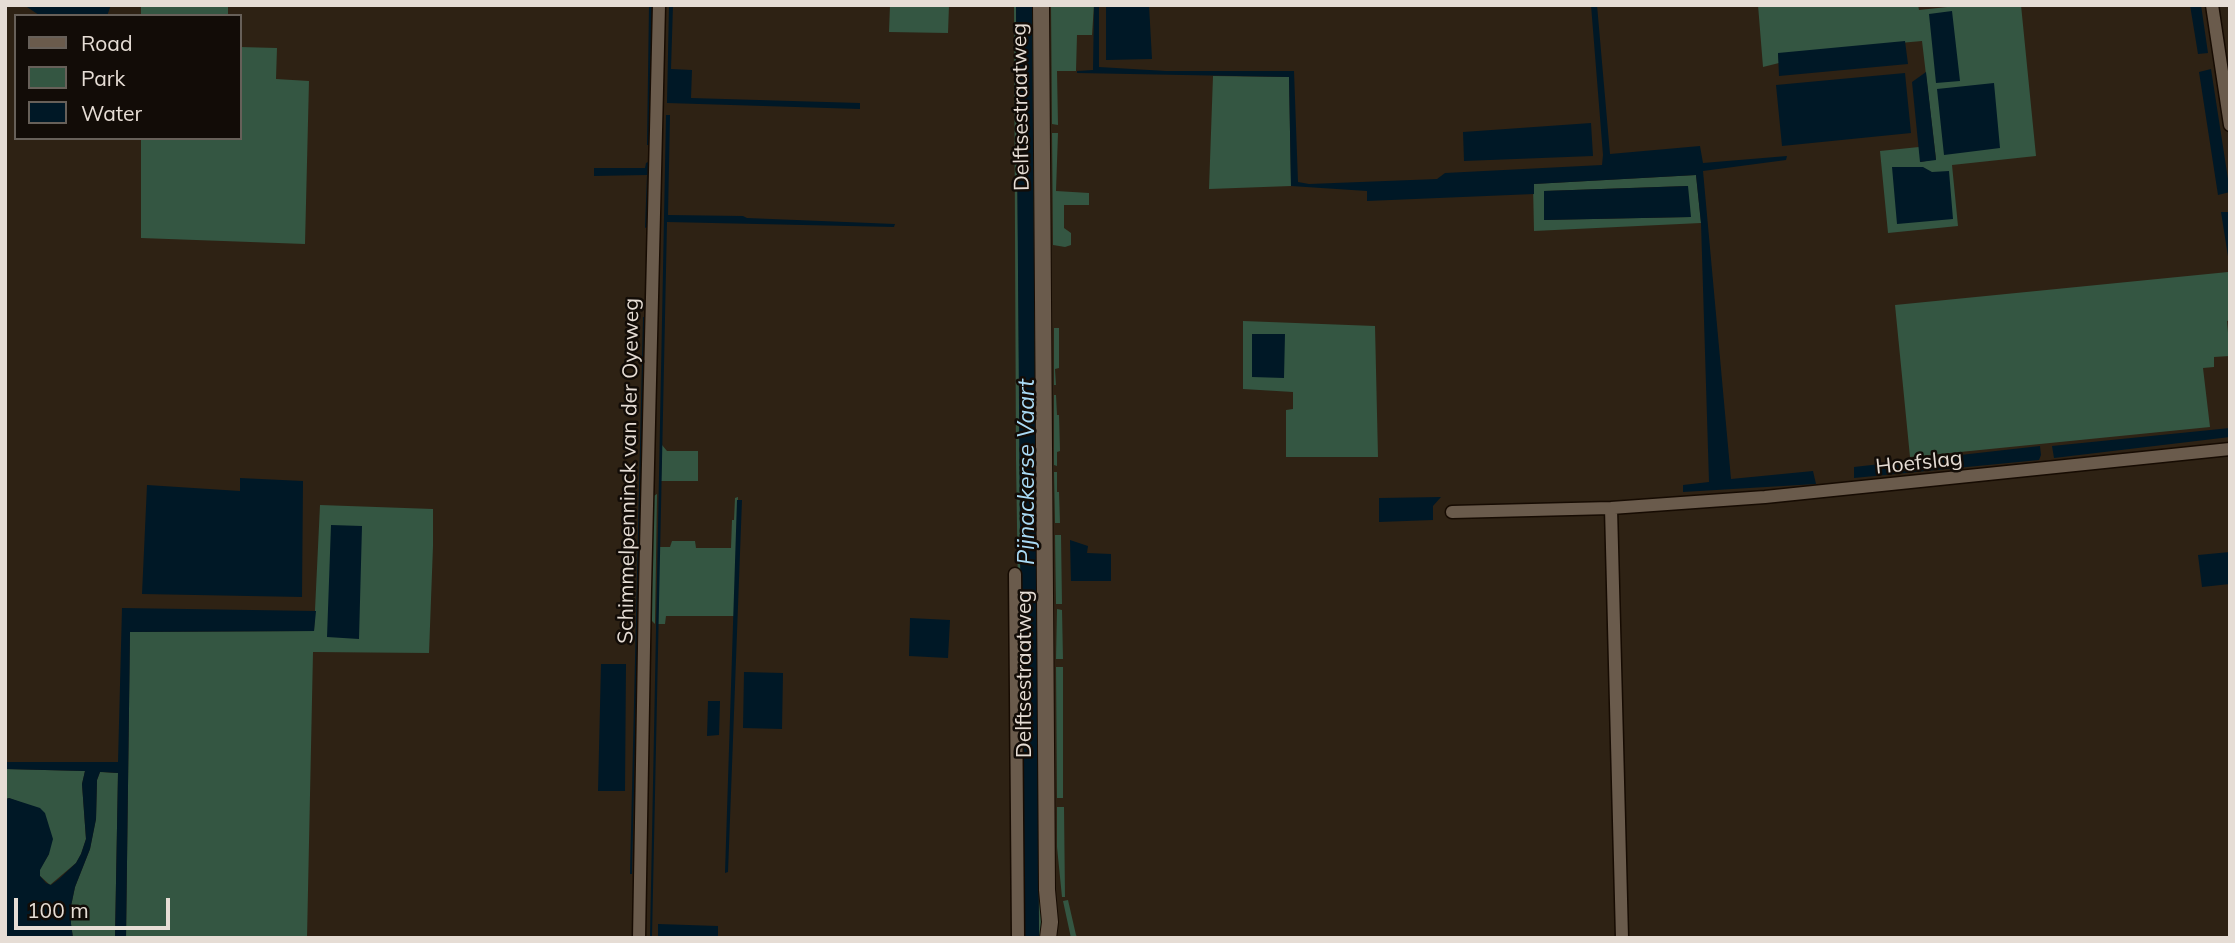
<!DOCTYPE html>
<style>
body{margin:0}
#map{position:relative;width:2235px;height:943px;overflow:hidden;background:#2e2214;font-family:Mulish,sans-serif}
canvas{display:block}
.frame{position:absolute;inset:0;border:7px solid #e6ddd5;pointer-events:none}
.legend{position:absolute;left:14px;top:14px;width:228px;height:126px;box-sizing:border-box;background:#120c07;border:2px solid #676059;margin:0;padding:9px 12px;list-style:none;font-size:21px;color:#e6ddd5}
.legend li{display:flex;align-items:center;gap:14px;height:35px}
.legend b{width:35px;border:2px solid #676059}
.scale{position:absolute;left:14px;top:898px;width:156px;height:32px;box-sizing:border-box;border:4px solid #e6ddd5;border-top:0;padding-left:9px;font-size:21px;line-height:24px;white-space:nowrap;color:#e6ddd5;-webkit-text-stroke:5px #120c07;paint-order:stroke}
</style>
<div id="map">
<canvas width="2235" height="943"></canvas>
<div class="frame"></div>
<ul class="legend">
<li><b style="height:9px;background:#6a5b4c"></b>Road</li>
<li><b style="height:19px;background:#345642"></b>Park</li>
<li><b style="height:19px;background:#001826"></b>Water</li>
</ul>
<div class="scale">100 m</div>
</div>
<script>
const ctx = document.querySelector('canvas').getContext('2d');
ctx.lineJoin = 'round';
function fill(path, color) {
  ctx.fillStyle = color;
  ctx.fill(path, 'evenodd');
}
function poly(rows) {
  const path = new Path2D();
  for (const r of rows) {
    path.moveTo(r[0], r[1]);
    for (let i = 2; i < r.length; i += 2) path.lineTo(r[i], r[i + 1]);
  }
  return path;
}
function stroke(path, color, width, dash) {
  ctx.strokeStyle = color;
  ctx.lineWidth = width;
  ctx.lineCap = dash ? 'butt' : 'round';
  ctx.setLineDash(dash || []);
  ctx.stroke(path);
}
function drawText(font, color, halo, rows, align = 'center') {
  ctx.font = font + ' Mulish,sans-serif';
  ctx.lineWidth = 5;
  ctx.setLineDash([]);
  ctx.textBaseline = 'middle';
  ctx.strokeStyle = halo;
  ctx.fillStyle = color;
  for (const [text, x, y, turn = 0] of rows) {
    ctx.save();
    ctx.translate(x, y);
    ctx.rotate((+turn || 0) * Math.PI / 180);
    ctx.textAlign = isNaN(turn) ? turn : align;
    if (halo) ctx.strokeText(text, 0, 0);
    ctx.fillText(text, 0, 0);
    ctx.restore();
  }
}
const green = poly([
 [141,5,228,5,228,16,141,16],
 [890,5,949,5,948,33,889,32],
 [1014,5,1016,5,1021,595,1018,591,1016,460],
 [1032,5,1035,5,1044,938,1039,938],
 [1051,5,1094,5,1092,35,1077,35,1076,71,1057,71,1058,125,1052,124],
 [1758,5,1918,5,1919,10,1966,5,2021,5,2036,156,1952,165,1958,226,1888,233,1880,151,1919,147,1921,162,1936,159,1922,41,1778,54,1779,63,1763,67],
 [240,47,277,48,276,79,309,81,305,244,141,238,141,138,240,138],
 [1213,76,1289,77,1291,186,1209,189],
 [1052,133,1058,133,1056,191,1089,193,1089,205,1064,205,1064,228,1071,233,1071,245,1065,247,1053,245],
 [1696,175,1701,223,1534,231,1533,184],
 [1687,186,1690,217,1544,220,1544,191],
 [2228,272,2230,320,2227,321,2230,356,2214,357,2214,367,2203,368,2210,427,1910,457,1895,305],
 [1243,321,1375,326,1378,457,1286,457,1286,410,1293,409,1293,392,1243,389],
 [1054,328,1059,328,1059,368,1055,369,1056,385,1054,385],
 [1054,395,1056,395,1057,415,1059,415,1060,451,1057,452,1057,466,1054,465],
 [662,445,667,451,698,451,698,481,661,481],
 [1054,472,1057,472,1057,492,1059,492,1060,523,1055,523],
 [657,494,655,624,651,620,652,497],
 [738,497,735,616,666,616,665,624,658,624,659,547,670,547,672,541,695,541,696,548,731,548,732,520,734,520,735,498],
 [320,505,433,509,433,546,429,653,313,652,307,938,126,938,130,632,314,631],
 [1055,535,1061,535,1062,604,1056,604],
 [1057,609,1062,610,1063,659,1056,659],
 [1056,667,1063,667,1063,798,1057,798],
 [5,769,85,771,82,784,86,839,81,854,76,863,50,885,40,876,40,869,49,854,22,803,9,798,6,799,5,815],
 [100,772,118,773,115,938,73,938,71,924,71,906,75,887,90,849,96,819,97,780],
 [1057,807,1064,807,1065,897,1062,897,1057,847],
 [1068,900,1076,935,1078,938,1071,938,1063,901]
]);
const water = poly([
 [24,5,111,5,107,16,54,16,39,15],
 [649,5,652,5,649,145,647,145],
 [669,5,673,5,671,69,692,70,691,98,860,103,860,109,667,103],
 [1016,5,1032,5,1039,938,1023,938],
 [1094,5,1099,5,1099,67,1166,71,1294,71,1298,182,1309,184,1437,179,1445,173,1602,165,1603,155,1591,5,1597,5,1610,154,1700,146,1703,163,1787,156,1786,160,1703,171,1731,479,1813,471,1816,484,1683,492,1683,485,1709,482,1701,223,1696,175,1534,184,1534,194,1367,201,1367,191,1291,186,1289,77,1077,73,1077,71,1093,70],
 [1106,5,1149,5,1152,59,1106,60],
 [2190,5,2201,5,2208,53,2198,54],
 [1952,11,1960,81,1936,83,1929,14],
 [1905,41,1908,64,1779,76,1778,53],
 [2211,69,2230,192,2218,195,2199,72],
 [1926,72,1936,160,1920,162,1912,82],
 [1905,73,1911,133,1782,146,1776,85],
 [1994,83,2000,148,1944,155,1937,89],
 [666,115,670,115,668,215,743,216,747,218,895,224,894,227,667,222,652,937,650,938],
 [1591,123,1593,156,1464,161,1463,132],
 [648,162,647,227,645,228,647,175,594,176,594,168,645,168,646,163],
 [1892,167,1923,167,1932,172,1949,171,1953,219,1897,224],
 [1688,186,1691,217,1544,220,1544,191],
 [2221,212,2230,212,2230,269],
 [643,317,645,317,632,874,630,874],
 [1252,334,1285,334,1284,378,1252,377],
 [2230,428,2230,437,2054,458,2052,446],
 [2040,446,2041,455,2039,460,1854,478,1854,467],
 [240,478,303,481,302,597,142,594,147,485,240,491],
 [1441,497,1433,506,1433,520,1379,522,1379,498],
 [737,500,742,500,728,872,725,873],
 [331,525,362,526,359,639,327,637],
 [1070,540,1088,546,1087,553,1111,554,1111,581,1071,581],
 [2230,552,2230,584,2202,587,2198,555],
 [122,608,316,611,314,631,130,632,126,938,115,938,118,773,103,772,100,772,97,780,96,819,90,849,75,887,71,906,71,924,73,938,5,938,6,799,9,798,40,808,45,813,53,839,49,854,40,870,40,876,46,883,51,885,59,879,76,863,81,854,86,839,82,784,85,771,5,769,5,762,118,762],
 [910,618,950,620,948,658,909,656],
 [601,664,626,664,625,791,598,791],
 [744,672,783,673,782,729,743,728],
 [708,701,720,701,719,735,707,736],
 [658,924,718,926,718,938,658,938]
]);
const minor = poly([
 [2212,5,2230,125],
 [1611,508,1622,938],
 [1452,512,1611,508,1765,497,2230,449],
 [1015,574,1018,938],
 [639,938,645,589,659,5]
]);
const tertiary = poly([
 [1041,5,1047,890,1050,922,1048,938]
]);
const streetNames = [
 ["Delftsestraatweg",1021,107,-91],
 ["Hoefslag",1919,463,-6],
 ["Schimmelpenninck van der Oyeweg",629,471,-89],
 ["Delftsestraatweg",1025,674,-90]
];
const waterNames = [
 ["Pijnackerse Vaart",1027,472,-90]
];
fill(green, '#345642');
fill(water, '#001826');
stroke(minor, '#160b02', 15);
stroke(tertiary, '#160b02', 18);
stroke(minor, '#6a5b4c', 12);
stroke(tertiary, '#6a5b4c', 16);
drawText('21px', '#e6ddd5', '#120c07', streetNames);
drawText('italic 23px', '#a9daf5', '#120c07', waterNames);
</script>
